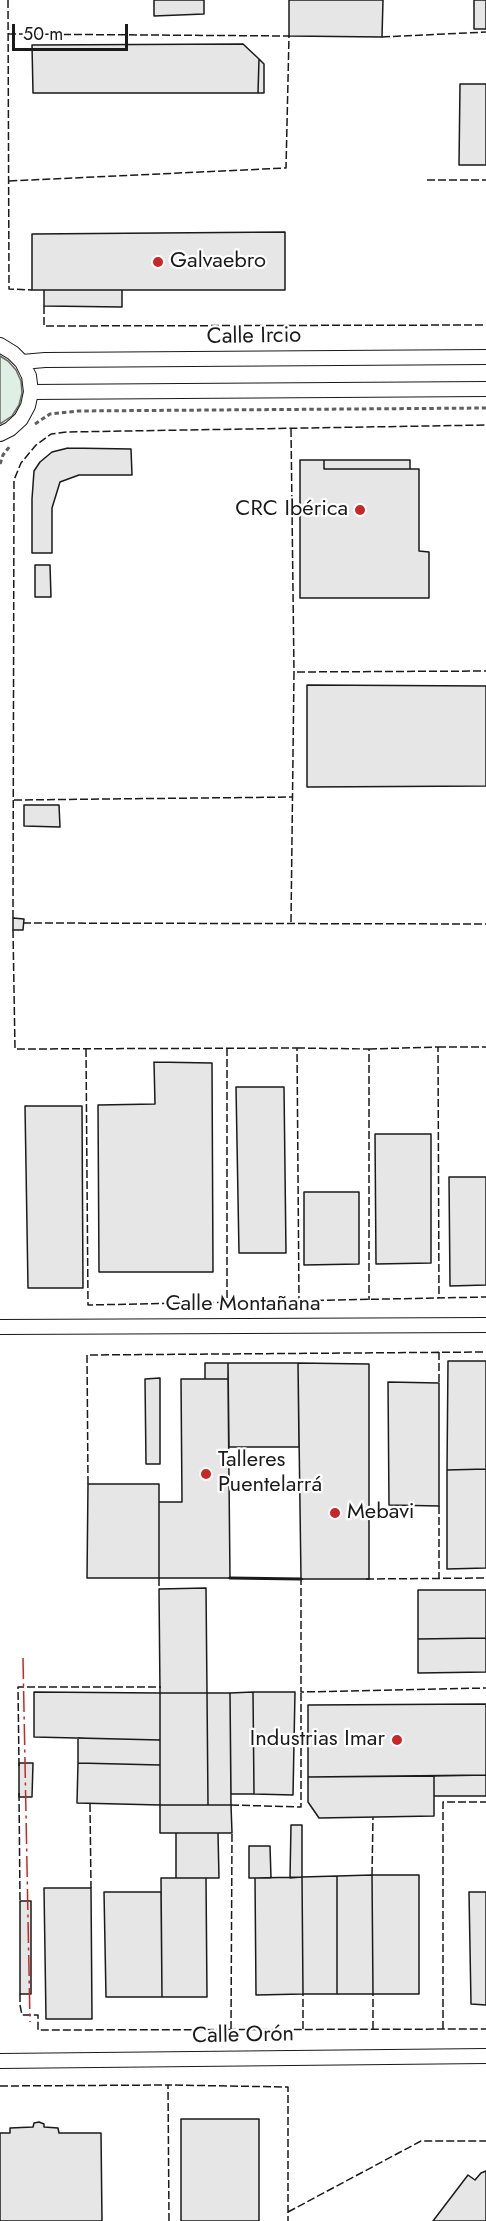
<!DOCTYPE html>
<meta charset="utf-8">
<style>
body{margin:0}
#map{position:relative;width:486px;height:2221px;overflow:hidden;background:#fff;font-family:Jost,sans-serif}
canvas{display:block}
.scale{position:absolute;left:12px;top:24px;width:116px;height:27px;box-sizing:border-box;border:3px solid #1a1a1a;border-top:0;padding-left:8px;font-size:18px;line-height:21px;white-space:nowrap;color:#1a1a1a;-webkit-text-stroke:4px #fff;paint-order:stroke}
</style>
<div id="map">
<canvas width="486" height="2221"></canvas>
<div class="scale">50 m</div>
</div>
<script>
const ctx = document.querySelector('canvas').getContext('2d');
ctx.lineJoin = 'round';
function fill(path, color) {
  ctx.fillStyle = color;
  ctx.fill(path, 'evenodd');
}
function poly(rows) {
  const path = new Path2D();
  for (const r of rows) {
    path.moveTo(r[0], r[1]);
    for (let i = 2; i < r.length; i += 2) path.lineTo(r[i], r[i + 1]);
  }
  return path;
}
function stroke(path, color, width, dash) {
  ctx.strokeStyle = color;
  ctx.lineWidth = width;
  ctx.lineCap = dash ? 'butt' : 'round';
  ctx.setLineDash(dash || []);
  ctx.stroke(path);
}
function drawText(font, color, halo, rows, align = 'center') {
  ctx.font = font + ' Jost,sans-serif';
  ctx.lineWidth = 4.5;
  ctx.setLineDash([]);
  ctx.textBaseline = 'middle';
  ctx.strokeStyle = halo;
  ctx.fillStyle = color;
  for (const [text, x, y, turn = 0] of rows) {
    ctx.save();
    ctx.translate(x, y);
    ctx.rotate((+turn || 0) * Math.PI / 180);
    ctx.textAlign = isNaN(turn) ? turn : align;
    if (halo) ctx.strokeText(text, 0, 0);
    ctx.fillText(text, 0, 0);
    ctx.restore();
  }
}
const green = poly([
 [0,356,8,361,16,370,21,381,22,393,19,405,12,416,0,424,0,356]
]);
const building = poly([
 [154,0,204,0,204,14,154,16,154,0],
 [289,0,383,0,382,37,289,36,289,0],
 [474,0,486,0,486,29,474,29,474,0],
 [243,44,259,59,258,93,33,93,32,45,243,44],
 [259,59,264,64,264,93,258,93,259,59],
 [460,84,486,84,486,165,459,165,460,84],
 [285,232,285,290,32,290,32,234,285,232],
 [44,290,122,290,122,307,44,306,44,290],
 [68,448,131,449,132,475,79,475,60,482,52,508,52,553,32,553,32,499,34,471,40,462,52,452,68,448],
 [300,460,324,460,324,469,419,469,419,551,429,552,429,598,300,598,300,460],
 [324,460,410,460,410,469,324,469,324,460],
 [35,565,50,565,51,597,35,597,35,565],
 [307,685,486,686,486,786,307,787,307,685],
 [24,805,59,805,60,827,24,826,24,805],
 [13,918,24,919,23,930,13,930,13,918],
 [154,1062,212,1063,213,1272,99,1272,98,1105,155,1104,154,1062],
 [236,1087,284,1087,286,1253,239,1253,236,1087],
 [25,1106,82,1106,83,1288,28,1288,25,1106],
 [375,1134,431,1134,431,1263,376,1264,375,1134],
 [449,1177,486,1177,486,1285,450,1286,449,1177],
 [304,1192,359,1192,359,1264,304,1265,304,1192],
 [448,1361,486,1361,486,1469,447,1470,448,1361],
 [205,1363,228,1363,228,1379,205,1379,205,1363],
 [228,1363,298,1363,299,1447,229,1447,228,1363],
 [298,1363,369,1364,369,1579,301,1579,298,1363],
 [160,1378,160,1464,146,1464,145,1379,160,1378],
 [181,1379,228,1379,230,1578,159,1578,159,1502,182,1502,181,1379],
 [388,1382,439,1383,439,1506,389,1505,388,1382],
 [486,1469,486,1568,447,1569,447,1470,486,1469],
 [88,1484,159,1484,159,1578,87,1578,88,1484],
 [206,1588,207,1693,160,1693,159,1589,206,1588],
 [418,1590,486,1590,486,1638,418,1639,418,1590],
 [486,1638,486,1672,418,1673,418,1639,486,1638],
 [34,1692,160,1693,160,1740,34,1737,34,1692],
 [253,1692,254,1794,231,1794,230,1693,253,1692],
 [253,1692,295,1692,293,1795,254,1794,253,1692],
 [160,1693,207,1693,208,1805,160,1805,160,1693],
 [207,1693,230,1693,231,1805,208,1805,207,1693],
 [486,1704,486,1775,308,1777,308,1705,486,1704],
 [78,1738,160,1740,160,1765,78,1763,78,1738],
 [19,1763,33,1763,32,1797,19,1797,19,1763],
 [78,1763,160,1765,160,1805,77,1803,78,1763],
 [486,1775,486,1796,434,1796,434,1776,486,1775],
 [434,1776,434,1816,319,1818,308,1802,308,1777,434,1776],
 [160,1805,231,1805,232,1833,160,1833,160,1805],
 [291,1825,302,1825,302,1877,290,1878,291,1825],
 [176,1833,218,1833,219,1878,176,1878,176,1833],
 [249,1846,270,1846,271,1878,249,1878,249,1846],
 [372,1875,373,1994,337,1994,337,1876,372,1875],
 [372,1875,419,1875,419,1994,373,1994,372,1875],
 [337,1876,337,1994,303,1994,302,1877,337,1876],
 [302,1877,303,1994,256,1995,255,1878,302,1877],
 [161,1878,206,1878,207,1997,162,1997,161,1878],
 [44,1888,91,1888,92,2019,46,2019,44,1888],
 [104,1892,161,1892,162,1997,106,1997,104,1892],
 [469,1892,486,1892,486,2005,471,2004,469,1892],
 [20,1901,31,1901,31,1994,20,1994,20,1901],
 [181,2119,259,2119,259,2221,181,2221,181,2119],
 [39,2122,44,2124,44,2127,58,2128,59,2133,101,2133,102,2221,0,2221,0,2133,10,2133,10,2128,33,2127,34,2123,39,2122],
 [486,2171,486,2221,433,2221,468,2175,475,2180,481,2173,486,2171]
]);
const path = poly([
 [35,424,50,414,78,411,486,408],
 [0,464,3,455,10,446]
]);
const street = poly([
 [0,345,13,353,22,362,29,376,31,392,28,406,21,419,10,429,0,434],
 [22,362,45,360,486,357],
 [31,392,486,389],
 [0,1327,486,1325],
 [0,2061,486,2056]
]);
const fence = poly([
 [8,0,9,289,32,290],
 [8,34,289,36,286,168,9,181],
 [382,37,486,32],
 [427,180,486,180],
 [44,306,44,326,486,325],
 [291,429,294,672],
 [14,800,293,797],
 [13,918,14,480,21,463,36,445,51,434,67,432,486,425],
 [291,922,294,672,486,671],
 [23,923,486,924],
 [13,930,15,1049,297,1048,299,1301],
 [438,1047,486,1047],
 [227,1048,227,1303],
 [297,1048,369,1049,369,1300],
 [86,1049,88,1305,486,1297],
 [369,1049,438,1047,439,1298],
 [439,1352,439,1383],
 [88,1484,87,1355,486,1352],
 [439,1506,439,1578],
 [159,1578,159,1589],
 [303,1579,301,1579,301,1692,486,1688],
 [366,1579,486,1578],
 [19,1766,18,1687,161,1687],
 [19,1793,20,1901],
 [90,1804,91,1888],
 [231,1805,301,1807,301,1692],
 [372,1875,373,1817],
 [20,1994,20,2005,22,2015,38,2015,38,2030,486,2029],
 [231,2029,232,1833],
 [303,2029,303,1994],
 [373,2029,373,1994],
 [443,2029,443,1802,486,1802],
 [0,2086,168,2085],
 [288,2212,421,2141,486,2141],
 [169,2221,168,2085,288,2087,288,2221]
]);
const wall = poly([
 [230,1578,301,1579]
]);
const power = poly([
 [23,1658,30,2022]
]);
const markers = [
 [158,262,6,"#c62828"],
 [360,510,6,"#c62828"],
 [206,1474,6,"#c62828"],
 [335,1513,6,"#c62828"],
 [397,1740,6,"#c62828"]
];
const poiNames = [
 ["Galvaebro",170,262],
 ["CRC Ibérica",348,510,"right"],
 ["Talleres",218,1461],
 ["Puentelarrá",218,1486],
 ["Mebavi",347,1513],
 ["Industrias Imar",385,1740,"right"]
];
const streetNames = [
 ["Calle Ircio",254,337,-1],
 ["Calle Montañana",243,1305],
 ["Calle Orón",243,2036,-1]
];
fill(green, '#e0efe3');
stroke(green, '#6a6a6a', 1.5);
fill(building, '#e6e6e6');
stroke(building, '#1a1a1a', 1.5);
stroke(street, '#1a1a1a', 16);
stroke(path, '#5f5f5f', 3, [4.5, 3]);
stroke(street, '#fff', 14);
stroke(fence, '#1a1a1a', 1.5, [8, 3]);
stroke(wall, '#1a1a1a', 3);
stroke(power, '#c62828', 1.5, [21, 4.5, 3, 4.5]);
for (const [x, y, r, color] of markers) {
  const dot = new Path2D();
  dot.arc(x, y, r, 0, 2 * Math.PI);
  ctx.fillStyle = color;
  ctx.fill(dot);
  stroke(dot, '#fff', 2);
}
drawText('22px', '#1a1a1a', '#fff', poiNames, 'left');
drawText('22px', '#1a1a1a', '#fff', streetNames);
</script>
